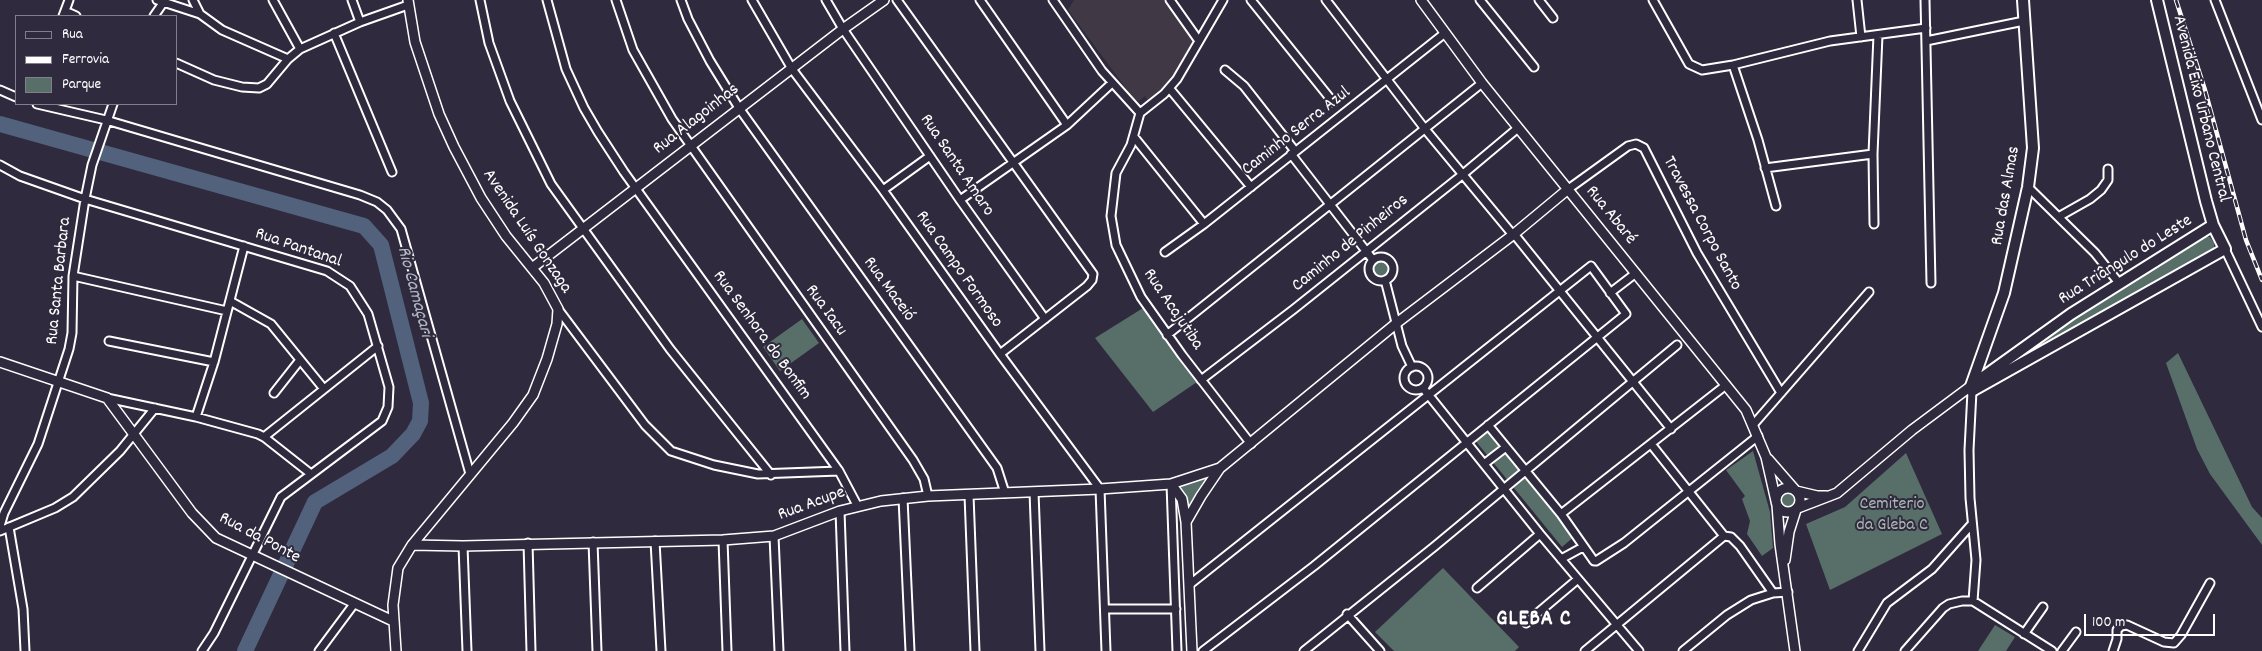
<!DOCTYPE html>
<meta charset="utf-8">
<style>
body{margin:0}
#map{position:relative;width:2262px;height:651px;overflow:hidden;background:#2f2a3d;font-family:Dekko,sans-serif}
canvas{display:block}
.legend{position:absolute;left:15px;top:15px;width:162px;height:90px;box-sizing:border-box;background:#2f2a3d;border:1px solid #827f8b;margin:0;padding:6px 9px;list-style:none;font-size:15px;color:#fff}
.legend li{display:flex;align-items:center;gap:10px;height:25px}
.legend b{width:25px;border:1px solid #827f8b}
.scale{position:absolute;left:2084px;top:614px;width:131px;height:22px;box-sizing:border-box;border:2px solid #fff;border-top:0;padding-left:6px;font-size:15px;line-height:18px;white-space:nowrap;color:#fff;-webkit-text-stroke:4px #2f2a3d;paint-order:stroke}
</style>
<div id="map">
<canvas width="2262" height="651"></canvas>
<ul class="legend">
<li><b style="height:6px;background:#2f2a3d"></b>Rua</li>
<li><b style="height:6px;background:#fff"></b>Ferrovia</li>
<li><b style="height:14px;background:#586e68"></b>Parque</li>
</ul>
<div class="scale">100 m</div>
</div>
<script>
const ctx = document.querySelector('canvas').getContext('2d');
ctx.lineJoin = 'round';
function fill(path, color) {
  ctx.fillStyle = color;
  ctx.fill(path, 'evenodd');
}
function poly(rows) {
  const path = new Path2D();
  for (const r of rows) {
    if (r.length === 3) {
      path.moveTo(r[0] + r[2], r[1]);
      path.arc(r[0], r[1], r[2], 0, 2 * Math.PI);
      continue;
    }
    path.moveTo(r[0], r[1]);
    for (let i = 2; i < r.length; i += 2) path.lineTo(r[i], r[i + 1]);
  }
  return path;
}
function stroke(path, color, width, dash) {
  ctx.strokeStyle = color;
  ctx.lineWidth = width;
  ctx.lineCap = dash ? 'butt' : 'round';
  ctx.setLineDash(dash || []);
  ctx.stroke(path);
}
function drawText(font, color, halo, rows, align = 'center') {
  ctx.font = font + ' Dekko,sans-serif';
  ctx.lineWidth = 4;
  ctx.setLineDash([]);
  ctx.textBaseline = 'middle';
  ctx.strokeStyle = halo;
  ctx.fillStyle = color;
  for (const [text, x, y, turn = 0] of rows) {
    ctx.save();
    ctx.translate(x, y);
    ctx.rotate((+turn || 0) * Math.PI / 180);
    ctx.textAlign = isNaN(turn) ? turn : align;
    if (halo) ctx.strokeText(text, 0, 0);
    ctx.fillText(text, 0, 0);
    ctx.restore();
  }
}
const built = poly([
 [1074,0,1164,0,1193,42,1177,73,1167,87,1148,101,1145,96,1139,101,1134,99,1068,10]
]);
const green = poly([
 [2203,236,2210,237,2214,243,2214,251,2008,367,2006,363,2121,285],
 [1381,268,8],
 [1143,308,1197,382,1153,412,1095,338],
 [802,319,819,343,780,371,763,347],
 [2178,353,2252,507,2262,518,2262,545,2210,474,2197,449,2166,363],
 [1487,428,1576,535,1562,547,1474,439],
 [1753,451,1770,512,1773,548,1762,556,1747,534,1750,521,1742,499,1745,496,1726,470],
 [1906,453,1942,534,1830,590,1806,524,1845,507],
 [1214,472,1187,520,1176,484],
 [1789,500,11],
 [1443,568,1519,647,1515,651,1394,651,1375,632],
 [1995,625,2015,637,2006,651,1978,651]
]);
const river = poly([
 [0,124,364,226,381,245,421,403,420,421,413,434,392,456,315,502,245,651]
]);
const minor = poly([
 [157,0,200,14,222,30,288,59],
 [193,0,200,14],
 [273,0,300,49],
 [352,0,360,22],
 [480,0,489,43,510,101,551,184,670,349,771,475],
 [547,0,566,69,584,108,598,132,624,172,839,471,857,505],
 [616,0,633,50,672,119,913,460,924,479,928,496],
 [681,0,688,19,710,61,739,108,997,468,1005,493],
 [752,0,792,69,883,190,1000,354,1100,489,1106,651],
 [826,0,843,29,960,200,1045,319],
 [897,0,1093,274,1092,280,1087,286,1000,354],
 [980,0,1067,125],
 [1053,0,1102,71,1140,113],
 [1170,0,1199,41],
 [1223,0,1177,79,1164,94,1140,113,1131,145,1116,173,1111,216,1116,245,1141,297,1182,355,1251,444],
 [1251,0,1333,102],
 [1326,0,1425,129,1513,235],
 [1480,0,1534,67],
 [1539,0,1553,18],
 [1653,0,1689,64,1702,70,1733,65,1830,41,1926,28],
 [1857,0,1861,37],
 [1925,0,1931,283],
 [2215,0,2262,120],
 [65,11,76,16],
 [63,16,69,0],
 [154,16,163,3],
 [334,33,392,172],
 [1926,41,2024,21],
 [176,63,214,80,242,87,259,88,267,84,288,59,300,49,360,22,408,5],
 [1733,65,1758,140,1776,206],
 [1225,70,1244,86,1295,151],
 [1170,89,1251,187],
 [0,90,16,97],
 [37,104,106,120,360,195,377,202,387,210,401,229,470,474],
 [1134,137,1204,224],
 [1291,154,1373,260],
 [0,165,20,176,85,199,327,271,350,286,368,314,389,387,388,407,382,421,281,497,214,633,202,651],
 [1765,168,1873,154],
 [2028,187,2095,253,2119,283],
 [883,190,930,156],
 [1567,190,1628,146,1636,144,1644,148,1697,253,1781,393],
 [960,200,1067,125,1112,83],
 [2060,216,2090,199,2101,190,2108,180,2108,169],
 [1874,224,1873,154,1878,35],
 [1514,234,1671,429],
 [2225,249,2262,327],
 [1165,252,1204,224,1445,33],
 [1381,269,12],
 [73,276,227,311],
 [1385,280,1402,346,1412,367],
 [1610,293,1636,273],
 [230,301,271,324,324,389],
 [558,309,645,425,671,451,714,465,758,474,839,471],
 [1167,335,1482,83],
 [109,341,214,362],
 [1416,378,12],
 [1201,380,1294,309,1462,175,1518,128],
 [1423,388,1540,534,1639,651],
 [1972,391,1969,450,1970,498,1976,560,1973,601],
 [274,393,300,360],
 [107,398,196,417,258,434,264,437,311,474],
 [196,417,214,362,244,246],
 [1488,425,1561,514,1594,561,1596,561,1624,543,1758,436],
 [1753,425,1869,292],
 [264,437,378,346],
 [1651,444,1724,536,1731,537,1740,546,1773,593],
 [1484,464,1506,447],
 [1171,484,1177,651],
 [1034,492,1040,651],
 [969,495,975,651],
 [903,498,910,651],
 [840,511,845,651],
 [1561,514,1726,385],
 [0,526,4,513,38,444,69,349,72,333,73,276,85,199,92,165,113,104],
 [9,527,23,609,25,651],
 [0,531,55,508,73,497,120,451,155,408],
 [774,536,779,651],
 [723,540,727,651],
 [655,541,661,651],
 [593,542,597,651],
 [528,543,531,651],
 [463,546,467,651],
 [1561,559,1583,547],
 [1189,585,1591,266,1626,314,1314,566,1203,651],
 [1477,588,1540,534],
 [1105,609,1176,609],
 [1347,614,1380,651],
 [1526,623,1578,579],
 [2024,634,2043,607],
 [319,651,354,604],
 [1304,651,1435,546,1677,345],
 [1585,651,1724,536],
 [1683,651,1727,615,1751,600,1773,593,1788,592],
 [1858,651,1887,603,1932,569,1972,524],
 [1905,651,1943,608,1949,604,1962,601,1973,601,2052,651],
 [2062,651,2076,632],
 [2113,651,2117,639,2117,630,2121,626,2127,625,2164,642,2174,643,2181,635,2210,583]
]);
const tertiary = poly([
 [1421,0,1482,83,1746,410,1766,457,1776,501],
 [532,268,843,29,884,0],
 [0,362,107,398,192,513,216,538,393,621],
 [1768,459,1795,490],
 [1171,484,1182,499,1186,522],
 [1788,500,12],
 [1796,491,1817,496,1826,496],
 [1777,505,1780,544,1795,651],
 [1798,508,1837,493,1912,430,1971,386],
 [412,545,463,546,723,540,774,536,840,511,881,501,928,496,1100,489,1171,484,1220,468],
 [1785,560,1789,532,1796,510],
 [396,651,393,605,398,568,412,545,513,423,533,395,547,359,557,324,558,309,544,283,506,236,481,198,454,147,439,114,415,42,408,0],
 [1192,651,1186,522,1201,496,1220,468,1398,322,1514,234,1567,190]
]);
const secondary = poly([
 [2023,0,2033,148,2028,187,2004,293,1971,386,1972,391,2225,249,2213,225,2206,201,2157,0],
 [1972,385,2071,314,2213,225]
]);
const rail = poly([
 [2176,0,2205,90,2246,240,2262,280]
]);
const streetNames = [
 ["Avenida Eixo Urbano Central",2200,109,76],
 ["Rua Alagoinhas",697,120,-38],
 ["Caminho Serra Azul",1297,132,-38],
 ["Rua Santa Amaro",956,166,56],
 ["Rua das Almas",2007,196,-80],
 ["Rua Abaré",1610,216,51],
 ["Travessa Corpo Santo",1701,224,62],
 ["Avenida Luís Gonzaga",526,232,56],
 ["Caminho de Pinheiros",1351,244,-39],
 ["Rua Pantanal",298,249,19],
 ["Rua Triângulo do Leste",2126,261,-32],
 ["Rua Campo Formoso",958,270,55],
 ["Rua Santa Barbara",60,281,-84],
 ["Rua Maceió",888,290,54],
 ["Rua Acajutiba",1172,310,56],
 ["Rua Iacu",825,311,54],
 ["Rua Senhora do Bonfim",761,336,54],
 ["Rua Acupe",812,505,-20],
 ["Rua da Ponte",259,539,28]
];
const parkNames = [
 ["Cemiterio",1892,506],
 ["da Gleba C",1892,527]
];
const waterNames = [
 ["Rio Camaçari",413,292,75]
];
const districtNames = [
 ["GLEBA C",1534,621]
];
fill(built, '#413845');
fill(green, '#586e68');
stroke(river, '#52617c', 16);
stroke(minor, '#fff', 11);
stroke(tertiary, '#fff', 12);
stroke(secondary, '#fff', 14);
stroke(minor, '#2f2a3d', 7);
stroke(tertiary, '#2f2a3d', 9);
stroke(secondary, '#2f2a3d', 10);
stroke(rail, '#fff', 4.5);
stroke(rail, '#2f2a3d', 2.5, [8]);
drawText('18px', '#fff', '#2f2a3d', streetNames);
drawText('18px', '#acb6b4', '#2f2a3d', parkNames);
drawText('italic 19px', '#b1b8c4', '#2f2a3d', waterNames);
ctx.letterSpacing = '1px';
drawText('bold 22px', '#fff', '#2f2a3d', districtNames);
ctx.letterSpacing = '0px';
</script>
